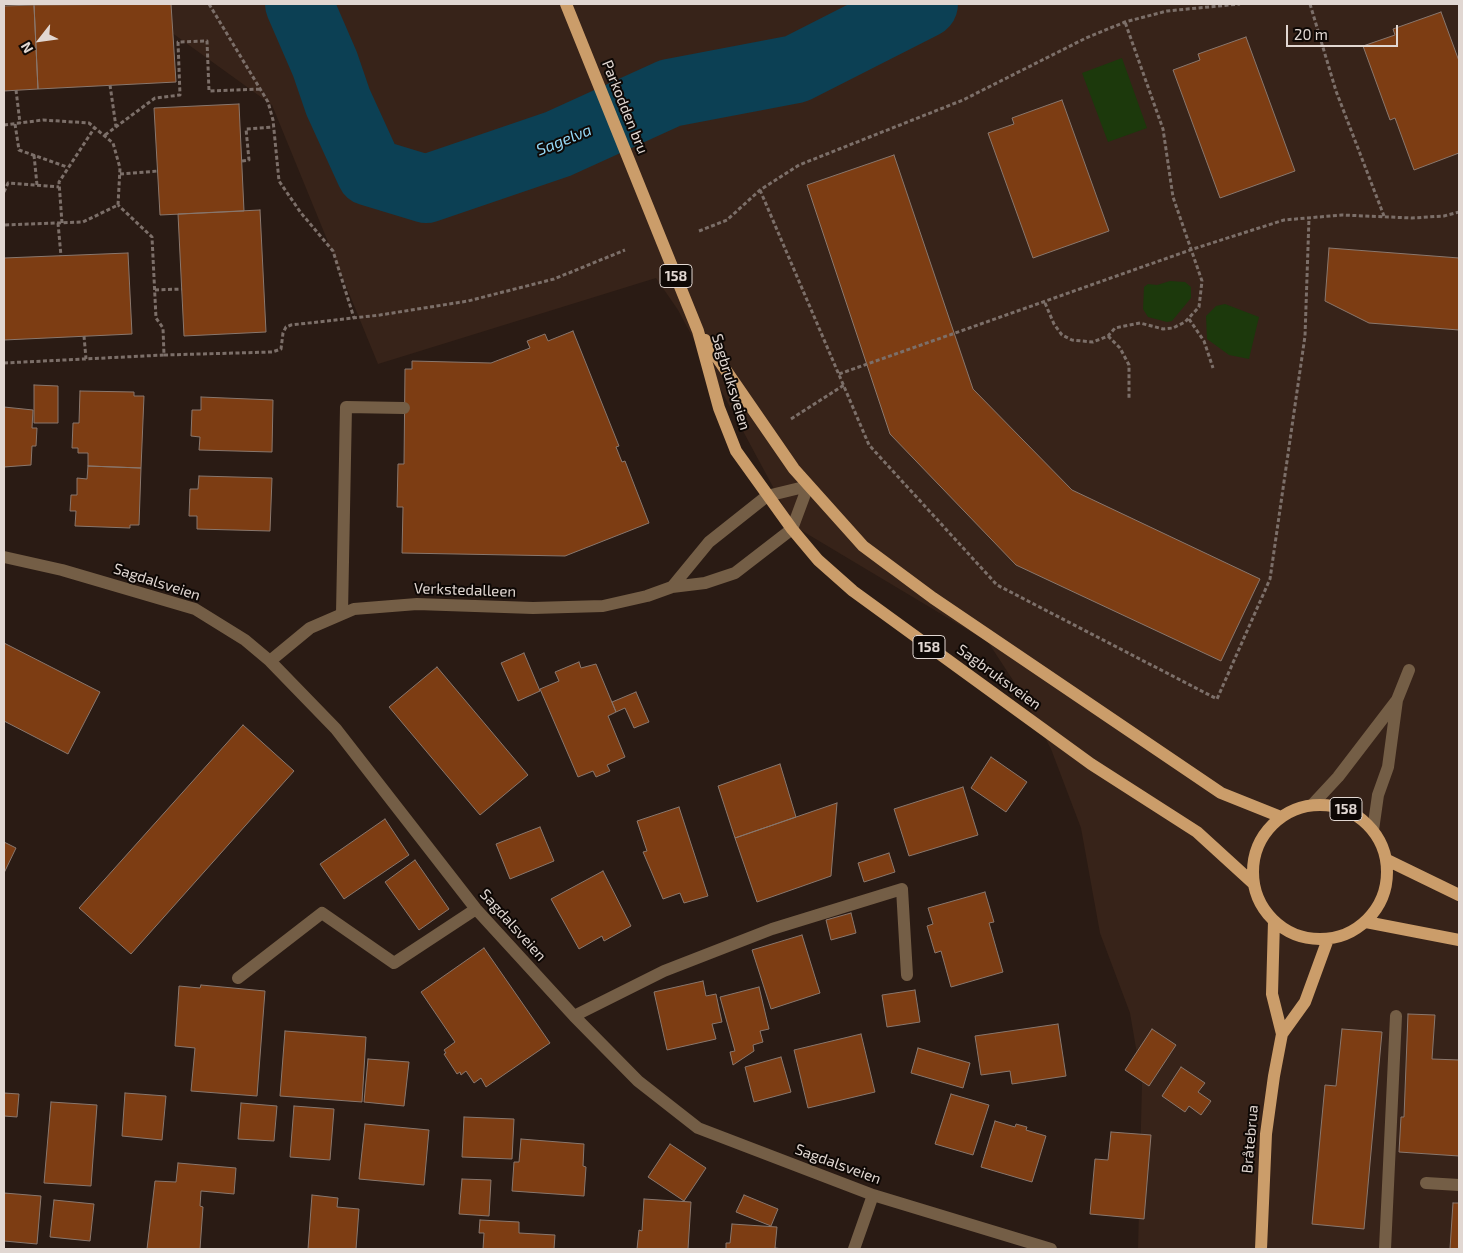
<!DOCTYPE html>
<meta charset="utf-8">
<style>
body{margin:0}
#map{position:relative;width:1463px;height:1253px;overflow:hidden;background:#2a1b14;font-family:"Exo 2",sans-serif}
canvas{display:block}
.frame{position:absolute;inset:0;border:5px solid #e1d7d2;pointer-events:none}
.north{position:absolute;left:15px;top:15px;width:50px;height:50px;-webkit-text-stroke:4px #0e0805;paint-order:stroke;rotate:240deg;font-size:14px;font-weight:700;line-height:20px;text-align:center;color:#e1d7d2}
.north::after{content:'';display:block;margin:auto;width:18px;height:22px;background:#e1d7d2;clip-path:polygon(50% 0,100% 100%,50% 72%,0 100%)}
.scale{position:absolute;left:1286px;top:25px;width:112px;height:22px;box-sizing:border-box;border:2px solid #e1d7d2;border-top:0;padding-left:6px;font-size:15px;line-height:18px;white-space:nowrap;color:#e1d7d2;-webkit-text-stroke:4px #0e0805;paint-order:stroke}
</style>
<div id="map">
<canvas width="1463" height="1253"></canvas>
<div class="frame"></div>
<div class="north">N</div>
<div class="scale">20 m</div>
</div>
<script>
const ctx = document.querySelector('canvas').getContext('2d');
ctx.lineJoin = 'round';
function fill(path, color) {
  ctx.fillStyle = color;
  ctx.fill(path, 'evenodd');
}
function poly(rows) {
  const path = new Path2D();
  for (const r of rows) {
    if (r.length === 3) {
      path.moveTo(r[0] + r[2], r[1]);
      path.arc(r[0], r[1], r[2], 0, 2 * Math.PI);
      continue;
    }
    path.moveTo(r[0], r[1]);
    for (let i = 2; i < r.length; i += 2) path.lineTo(r[i], r[i + 1]);
  }
  return path;
}
function stroke(path, color, width, dash) {
  ctx.strokeStyle = color;
  ctx.lineWidth = width;
  ctx.lineCap = dash ? 'butt' : 'round';
  ctx.setLineDash(dash || []);
  ctx.stroke(path);
}
function drawText(font, color, halo, rows, align = 'center') {
  ctx.font = font + ' "Exo 2",sans-serif';
  ctx.lineWidth = 4;
  ctx.setLineDash([]);
  ctx.textBaseline = 'middle';
  ctx.strokeStyle = halo;
  ctx.fillStyle = color;
  for (const [text, x, y, turn = 0] of rows) {
    ctx.save();
    ctx.translate(x, y);
    ctx.rotate((+turn || 0) * Math.PI / 180);
    ctx.textAlign = isNaN(turn) ? turn : align;
    if (halo) ctx.strokeText(text, 0, 0);
    ctx.fillText(text, 0, 0);
    ctx.restore();
  }
}
const built = poly([
 [132,4,1459,4,1459,1249,1138,1249,1142,1083,1130,1013,1100,933,1081,828,1051,749,1022,694,988,642,794,526,678,310,656,278,378,364,272,105]
]);
const green = poly([
 [1122,58,1147,128,1108,142,1082,73],
 [1170,281,1185,282,1191,287,1191,298,1172,321,1167,322,1148,317,1143,309,1144,287,1148,284,1157,285],
 [1225,304,1259,317,1249,359,1229,355,1207,339,1206,316,1216,306]
]);
const river = poly([
 [299,4,325,64,338,102,370,172,426,189,558,144,670,93,796,69,924,4]
]);
const building = poly([
 [171,4,176,82,38,89,34,5,171,4],
 [34,5,38,89,4,91,4,6,34,5],
 [1441,12,1459,61,1459,153,1414,170,1395,118,1390,120,1363,46,1395,35,1393,29,1441,12],
 [1246,37,1295,171,1220,198,1173,70,1200,60,1198,54,1246,37],
 [1062,100,1109,231,1033,258,988,133,1014,124,1012,118,1062,100],
 [239,104,244,211,160,215,154,108,239,104],
 [894,155,973,389,1072,490,1260,579,1221,661,1016,565,890,434,807,185,894,155],
 [260,210,266,332,184,336,178,214,260,210],
 [1329,248,1459,258,1459,330,1369,323,1325,301,1329,248],
 [128,253,132,334,4,340,4,258,128,253],
 [573,331,619,446,616,447,622,462,625,461,649,523,565,556,402,553,403,507,397,507,398,464,404,464,405,369,412,369,412,361,491,363,530,348,527,341,545,334,548,341,573,331],
 [34,385,58,386,58,423,34,423,34,385],
 [80,391,134,392,134,396,144,396,141,468,88,466,88,453,78,453,78,448,72,448,73,423,79,423,80,391],
 [201,397,273,400,272,452,199,450,200,437,191,436,192,410,201,410,201,397],
 [4,407,33,410,32,428,37,428,36,446,32,446,31,465,4,467,4,407],
 [88,466,141,468,139,525,130,525,130,528,75,526,76,511,70,511,71,495,77,495,77,478,87,479,88,466],
 [199,476,272,478,270,531,197,529,197,516,189,516,190,489,198,489,199,476],
 [4,643,100,692,68,754,4,721,4,643],
 [524,653,540,691,518,701,501,663,524,653],
 [579,662,581,668,596,664,616,712,608,716,625,757,607,765,610,771,596,777,593,771,578,777,540,689,559,681,555,672,579,662],
 [437,667,528,775,480,815,389,707,437,667],
 [636,692,649,722,634,728,625,708,616,712,612,702,636,692],
 [243,725,294,771,131,954,79,908,243,725],
 [991,757,1027,782,1006,812,971,788,991,757],
 [780,764,796,817,735,838,718,786,780,764],
 [963,787,978,835,909,856,894,809,963,787],
 [837,803,831,876,757,902,735,838,837,803],
 [679,807,708,896,684,903,680,893,663,899,643,852,647,851,637,821,679,807],
 [385,819,409,855,344,899,320,864,385,819],
 [540,827,554,861,510,879,496,844,540,827],
 [4,842,16,848,4,873,4,842],
 [889,853,895,872,864,882,858,863,889,853],
 [415,860,449,909,419,930,385,882,415,860],
 [603,871,631,926,604,941,602,936,579,949,551,899,603,871],
 [985,892,994,922,989,923,1003,972,951,987,941,951,935,953,927,926,933,924,928,908,985,892],
 [851,913,856,933,831,940,826,920,851,913],
 [802,935,820,993,771,1009,752,950,802,935],
 [484,948,550,1043,486,1087,481,1078,474,1083,466,1071,461,1075,460,1072,457,1074,444,1054,446,1053,444,1050,455,1042,421,992,484,948],
 [703,981,706,996,716,994,722,1022,712,1024,716,1039,667,1050,654,992,703,981],
 [201,985,265,991,257,1096,191,1091,195,1048,175,1046,179,986,200,988,201,985],
 [759,987,769,1029,760,1031,763,1042,753,1045,754,1051,733,1065,730,1052,735,1051,720,997,759,987],
 [915,990,920,1022,887,1027,882,995,915,990],
 [1408,1014,1435,1015,1432,1059,1459,1060,1459,1156,1399,1152,1401,1117,1404,1117,1408,1014],
 [1058,1024,1066,1076,1012,1084,1010,1071,981,1075,975,1036,1058,1024],
 [1152,1029,1176,1045,1149,1086,1125,1070,1152,1029],
 [1342,1029,1382,1032,1364,1229,1312,1224,1325,1085,1336,1086,1342,1029],
 [285,1031,366,1037,362,1102,280,1096,285,1031],
 [861,1034,875,1092,808,1108,794,1050,861,1034],
 [918,1048,970,1063,963,1088,911,1073,918,1048],
 [781,1057,791,1092,754,1102,745,1067,781,1057],
 [368,1059,409,1062,404,1106,364,1102,368,1059],
 [1181,1067,1205,1083,1198,1092,1211,1101,1201,1115,1189,1106,1185,1112,1162,1096,1181,1067],
 [4,1093,19,1094,17,1117,4,1116,4,1093],
 [125,1093,166,1096,162,1140,122,1136,125,1093],
 [951,1094,989,1105,973,1155,935,1144,951,1094],
 [51,1102,97,1105,91,1186,44,1183,51,1102],
 [241,1103,277,1106,274,1141,238,1139,241,1103],
 [294,1106,334,1109,330,1160,290,1157,294,1106],
 [464,1117,514,1119,512,1159,462,1157,464,1117],
 [995,1121,1015,1127,1016,1124,1027,1127,1026,1130,1046,1136,1032,1182,981,1167,995,1121],
 [365,1124,429,1130,424,1185,359,1179,365,1124],
 [1111,1132,1151,1135,1144,1219,1090,1214,1095,1159,1108,1160,1111,1132],
 [521,1139,584,1144,583,1166,586,1167,584,1196,512,1191,514,1162,519,1162,521,1139],
 [670,1144,706,1168,684,1201,648,1177,670,1144],
 [178,1163,236,1168,234,1194,201,1191,200,1206,203,1207,200,1249,147,1249,155,1181,176,1182,178,1163],
 [462,1179,491,1180,489,1216,459,1214,462,1179],
 [4,1193,41,1196,37,1244,4,1241,4,1193],
 [312,1195,338,1198,337,1207,359,1209,356,1249,308,1249,312,1195],
 [744,1195,778,1209,771,1226,736,1212,744,1195],
 [644,1199,691,1202,688,1249,637,1249,639,1230,642,1231,644,1199],
 [54,1200,94,1204,90,1241,50,1237,54,1200],
 [1453,1203,1459,1203,1459,1249,1450,1249,1453,1203],
 [480,1220,519,1222,519,1233,555,1235,554,1249,483,1249,484,1233,479,1233,480,1220],
 [732,1224,777,1227,775,1248,783,1249,726,1249,726,1243,730,1243,732,1224]
]);
const path = poly([
 [209,4,268,102,273,120,279,181,301,213,333,251,354,318],
 [1310,4,1336,91,1384,216],
 [110,85,116,127],
 [16,90,20,123],
 [15,124,19,150,67,167],
 [4,125,43,120,89,123,113,143,120,168,118,205,83,222,4,225],
 [105,135,155,98,180,95,178,42,207,41,209,91,261,89],
 [34,155,37,185],
 [242,161,249,160,246,129,273,127],
 [120,174,158,171],
 [760,190,869,445,997,585,1217,699,1270,579,1305,336,1309,218],
 [4,192,8,183,59,187],
 [58,223,61,256],
 [62,223,59,182,95,127],
 [699,231,727,220,760,190,799,165,963,100,1086,38,1125,22,1167,11,1240,4],
 [155,290,182,289],
 [1045,303,1054,324,1062,335,1072,340,1093,342,1108,336,1115,328,1140,323,1163,329,1173,328,1185,322,1199,307,1202,281,1173,197,1163,129,1125,22],
 [1189,319,1204,341,1213,368],
 [84,336,86,359],
 [1108,336,1120,348,1129,365,1129,398],
 [164,355,272,352,281,349,283,333,286,327,291,325,380,315,468,301,554,279,625,250],
 [4,363,164,355,163,328,156,318,152,237,118,205],
 [839,374,1193,249,1284,220,1342,215,1412,218,1444,216,1459,212],
 [791,419,844,385]
]);
const minor = poly([
 [4,557,62,570,195,609,245,640,270,661,336,729,476,909,574,1016,638,1081,698,1128,873,1195,1051,1249],
 [672,587,709,542,767,496,808,486],
 [342,613,346,407,404,408],
 [270,661,310,628,354,609,417,604,533,608,603,606,647,596,672,587,705,583,735,573,792,529,808,486],
 [1312,805,1338,777,1397,700],
 [1373,830,1378,795,1388,767,1397,700,1409,670],
 [238,978,322,913,394,963,476,909],
 [574,1016,664,971,772,929,902,889,907,975],
 [1426,1183,1459,1185],
 [854,1249,873,1195],
 [1385,1249,1396,1016]
]);
const major = poly([
 [566,4,698,331,719,408,736,451,792,529,818,560,853,591,1091,764,1197,832,1254,884],
 [705,340,794,469,863,546,933,598,1221,793,1281,817],
 [1320,872,67],
 [1387,860,1459,895],
 [1274,921,1272,994,1282,1034],
 [1366,922,1459,940],
 [1261,1249,1266,1134,1274,1076,1282,1034,1305,1002,1328,939]
]);
const shields = [
 [676,276,32],
 [929,647,32],
 [1346,809,32]
];
const shieldNames = [
 ["158",676,276],
 ["158",929,647],
 ["158",1346,809]
];
const streetNames = [
 ["Parkodden bru",625,107,68],
 ["Sagbruksveien",731,382,73],
 ["Sagdalsveien",157,582,18],
 ["Verkstedalleen",465,590,2],
 ["Sagbruksveien",999,677,36],
 ["Sagdalsveien",513,925,48],
 ["Bråtebrua",1250,1139,-85],
 ["Sagdalsveien",838,1164,20]
];
const waterNames = [
 ["Sagelva",564,140,-22]
];
fill(built, '#372319');
fill(green, '#1c390c');
stroke(river, '#0c4054', 68);
fill(building, '#7d3d13');
stroke(building, '#89776d', 1);
stroke(path, '#7c6f69', 3, [4, 2.5]);
stroke(minor, '#745e46', 12);
stroke(major, '#cb9d6a', 12);
for (const [x, y, w] of shields) {
  const box = new Path2D();
  box.roundRect(x - w / 2, y - 11.5, w, 23, 4);
  ctx.fillStyle = '#0e0805';
  ctx.fill(box);
  stroke(box, '#e1d7d2', 1);
}
drawText('bold 14px', '#e1d7d2', null, shieldNames);
drawText('15px', '#e1d7d2', '#0e0805', streetNames);
drawText('italic 16px', '#96d9f7', '#0e0805', waterNames);
</script>
